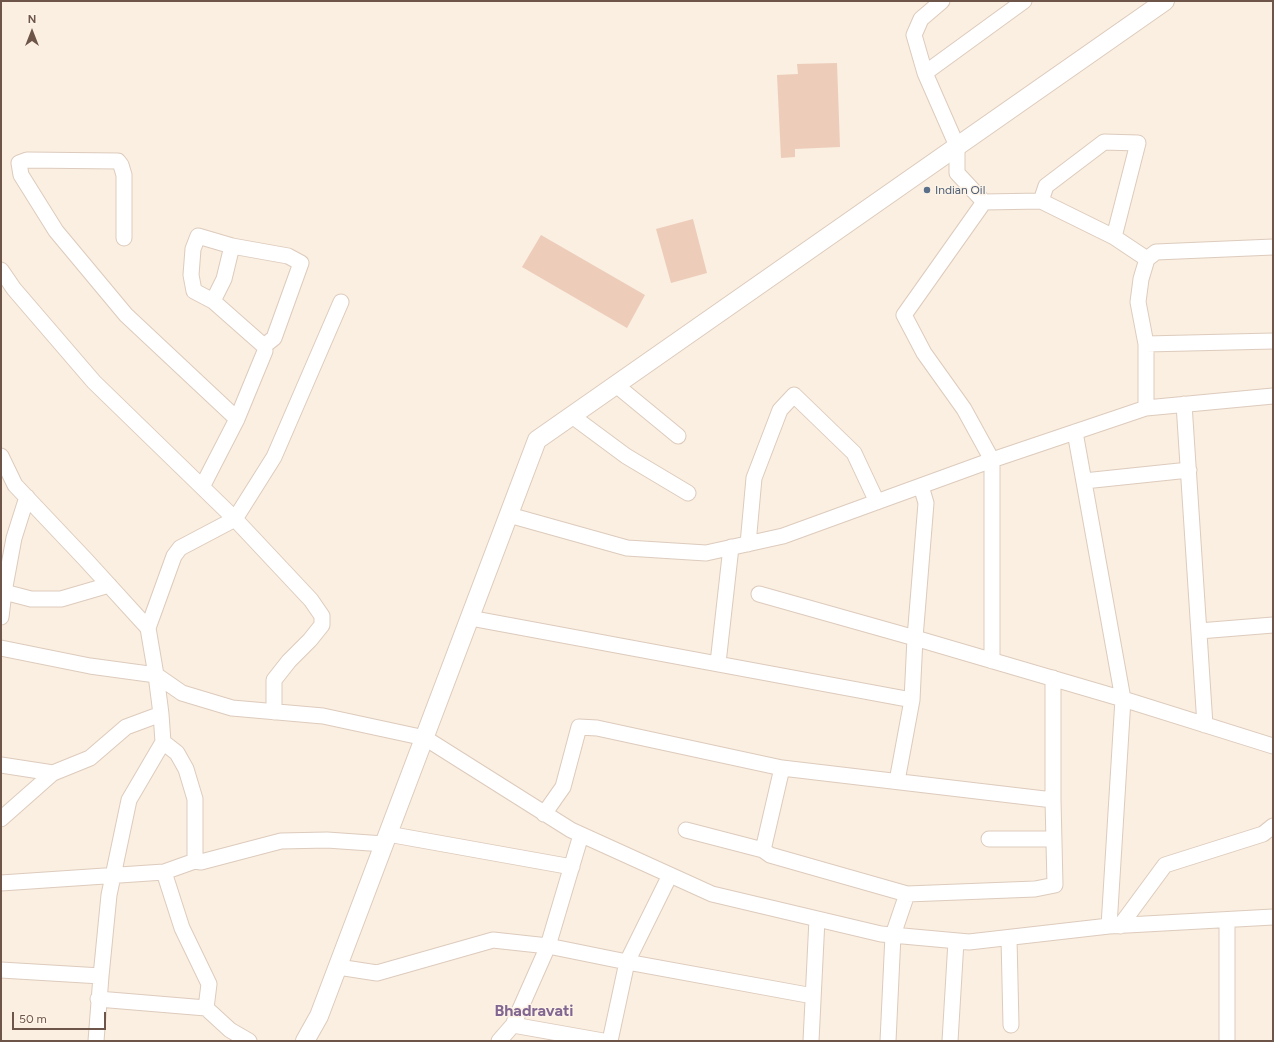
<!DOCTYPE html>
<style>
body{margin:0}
#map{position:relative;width:1274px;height:1042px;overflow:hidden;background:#faefe0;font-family:Figtree,sans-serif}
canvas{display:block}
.frame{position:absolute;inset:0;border:2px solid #6e554a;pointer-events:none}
.north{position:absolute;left:12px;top:12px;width:40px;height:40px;-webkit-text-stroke:3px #fdf3e6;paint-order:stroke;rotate:0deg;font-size:11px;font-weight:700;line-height:16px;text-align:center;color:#6e554a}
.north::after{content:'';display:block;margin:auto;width:14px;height:18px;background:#6e554a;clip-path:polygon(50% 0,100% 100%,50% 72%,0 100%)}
.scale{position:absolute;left:12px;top:1012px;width:94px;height:18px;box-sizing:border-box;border:2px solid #6e554a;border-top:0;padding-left:5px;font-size:12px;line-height:14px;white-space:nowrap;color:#6e554a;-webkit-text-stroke:3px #fdf3e6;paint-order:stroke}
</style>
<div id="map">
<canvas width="1274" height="1042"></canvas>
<div class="frame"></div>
<div class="north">N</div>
<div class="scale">50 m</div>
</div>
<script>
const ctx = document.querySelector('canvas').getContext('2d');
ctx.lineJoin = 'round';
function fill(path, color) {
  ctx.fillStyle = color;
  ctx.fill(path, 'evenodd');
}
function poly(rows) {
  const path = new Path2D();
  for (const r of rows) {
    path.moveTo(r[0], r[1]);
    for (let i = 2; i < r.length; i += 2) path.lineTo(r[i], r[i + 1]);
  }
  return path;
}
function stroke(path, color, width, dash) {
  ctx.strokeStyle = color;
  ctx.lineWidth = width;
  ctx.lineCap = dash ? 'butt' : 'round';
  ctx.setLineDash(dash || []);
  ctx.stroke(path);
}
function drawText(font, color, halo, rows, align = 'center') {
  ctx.font = font + ' Figtree,sans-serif';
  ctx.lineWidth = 3;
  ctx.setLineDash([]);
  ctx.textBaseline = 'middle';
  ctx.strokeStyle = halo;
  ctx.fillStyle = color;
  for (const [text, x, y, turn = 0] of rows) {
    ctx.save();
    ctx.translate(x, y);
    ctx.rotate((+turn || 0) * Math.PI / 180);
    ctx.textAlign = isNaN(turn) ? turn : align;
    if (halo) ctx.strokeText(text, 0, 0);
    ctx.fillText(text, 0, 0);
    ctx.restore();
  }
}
const building = poly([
 [837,63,840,147,795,149,795,157,781,158,777,75,798,74,797,64],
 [693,219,707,273,671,283,656,229],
 [541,235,645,295,627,328,522,267]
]);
const minor = poly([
 [942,1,921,19,914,35,925,73,957,146,957,173,984,202,1041,201,1046,186,1104,142,1138,143,1114,237,1147,259],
 [925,73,1024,1],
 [1041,201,1114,237],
 [984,202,904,315,924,353,964,409,992,460,992,661],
 [124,238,124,175,121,165,118,161,27,160,19,163,21,175,56,231,126,315,237,419],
 [1,270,14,289,94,382,235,519,311,600,322,616,322,625,310,640,289,661,274,680,274,712],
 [213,301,224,279,232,246],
 [1146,344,1273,341],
 [616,385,678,436],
 [1184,404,1205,725],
 [1146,408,1146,344,1138,302,1141,279,1147,259,1156,252,1273,247],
 [572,416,626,456,688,493],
 [1075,432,1123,699,1109,926,1273,917],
 [1,456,15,485,86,560,148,628,156,675,161,714,126,727,90,758,53,773,1,819],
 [1084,481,1189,470],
 [202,487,237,419,265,351,264,346,213,301,194,291,191,275,193,249,198,236,232,246,288,256,301,263,274,338,264,346],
 [509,515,627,548,706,553,783,536,992,460,1146,408,1273,396],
 [748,544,754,478,780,410,794,395,854,453,877,502],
 [4,592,31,599,61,599,109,585],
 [759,594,915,638,926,503,921,486],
 [1,617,4,592,14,538,27,497],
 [470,618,912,700,915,638,1123,699,1273,746],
 [148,628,174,556,180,548,235,519,274,457,341,302],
 [1199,631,1273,625],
 [1,648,90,666,156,675,182,693,232,708,323,716,425,738,571,830,712,894,881,934,969,942,1109,926],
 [718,663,731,547],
 [163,742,177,753,186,769,195,799,195,861],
 [1,765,53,773],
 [897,781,912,700],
 [544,814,563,787,579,727,597,728,782,768,1053,800],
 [686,830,763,850,770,855,907,894,1035,889,1055,885,1053,800,1053,678],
 [388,834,572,867],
 [581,835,548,946,513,1025,603,1041],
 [989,839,1054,839],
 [763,850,782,768],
 [164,872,182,928,209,984,206,1008],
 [1,883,164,872,195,861,201,862,281,841,327,840,384,844],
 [1120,926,1165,865,1263,834,1273,826],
 [1009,938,1011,1025],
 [338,967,377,973,493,940,548,946,627,962,813,996],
 [1,970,101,976],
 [98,999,206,1008,230,1030,249,1041],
 [96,1041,101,976,109,895,129,800,163,742,161,714],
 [499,1041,513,1025],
 [610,1041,627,962,670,875],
 [811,1041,817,919],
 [888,1041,893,935,907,894],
 [950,1041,956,941],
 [1227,1041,1227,920]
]);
const tertiary = poly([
 [305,1041,319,1016,537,440,1165,1]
]);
const markers = [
 [927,190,4,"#5c6f8a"]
];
const serviceNames = [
 ["Indian Oil",935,190]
];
const districtNames = [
 ["Bhadravati",534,1011]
];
fill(building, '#edccba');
stroke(minor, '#ddcbbd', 17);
stroke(tertiary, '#ddcbbd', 20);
stroke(minor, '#fff', 15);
stroke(tertiary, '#fff', 18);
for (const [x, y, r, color] of markers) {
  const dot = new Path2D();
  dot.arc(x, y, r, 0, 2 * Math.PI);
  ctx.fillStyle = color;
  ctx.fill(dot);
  stroke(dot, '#fdf3e6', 1.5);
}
drawText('12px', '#4e5e75', '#fdf3e6', serviceNames, 'left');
drawText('bold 16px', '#816691', '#fdf3e6', districtNames);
</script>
